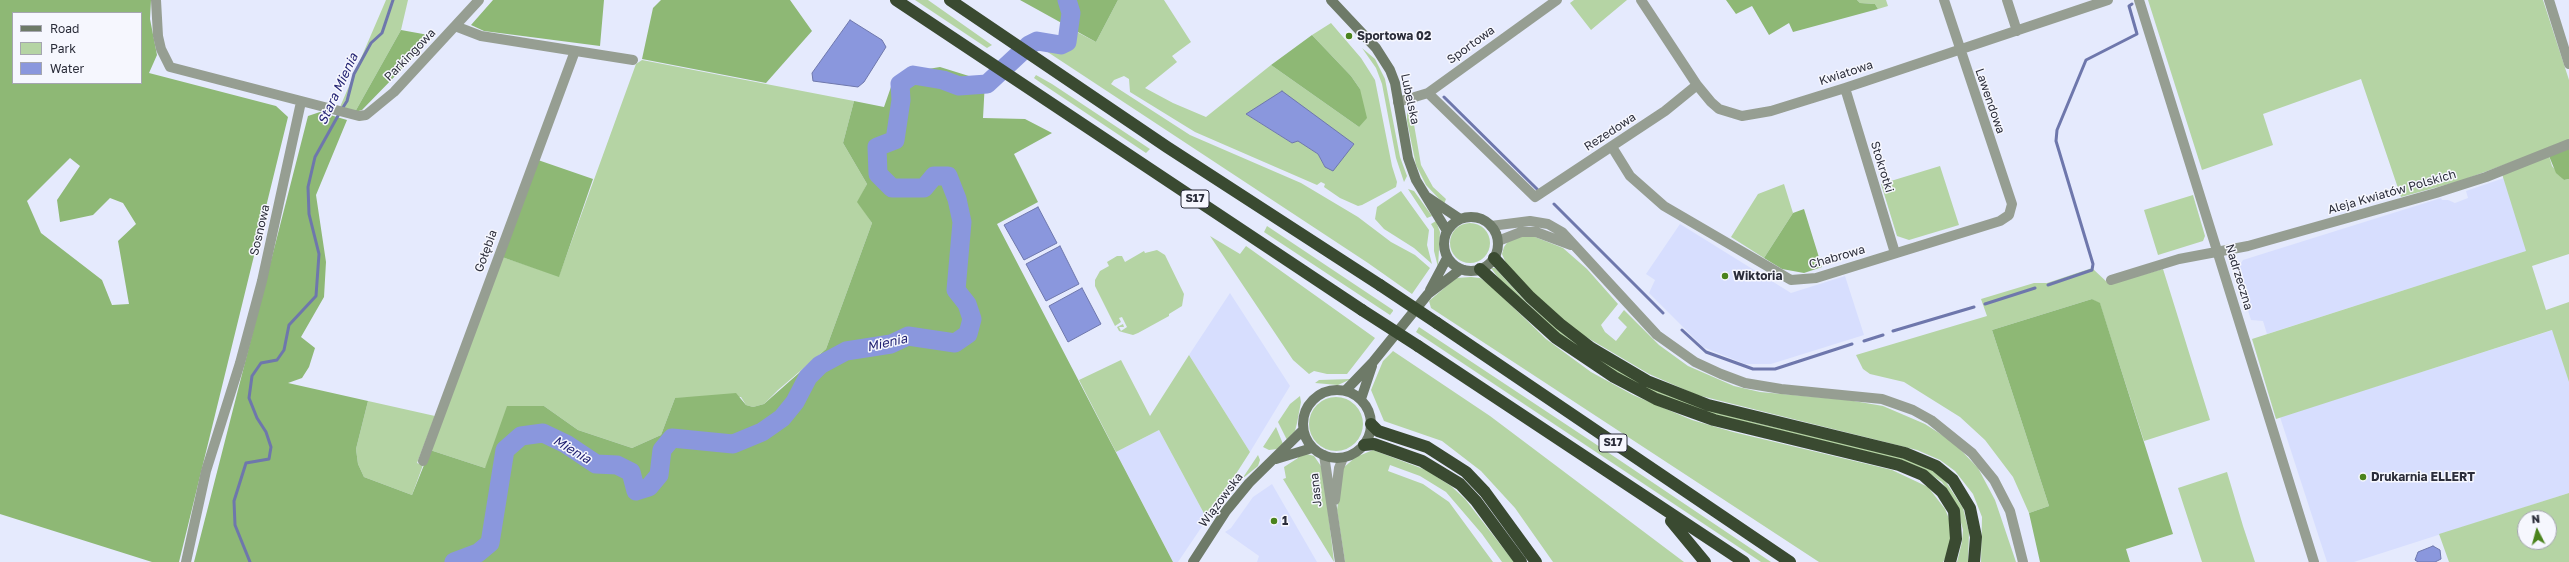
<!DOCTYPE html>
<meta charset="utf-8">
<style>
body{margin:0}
#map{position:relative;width:2569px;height:562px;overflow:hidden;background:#e5eafd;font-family:"Golos Text",sans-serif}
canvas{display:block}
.legend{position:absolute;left:12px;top:12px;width:130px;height:72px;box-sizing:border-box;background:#f6f7fe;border:1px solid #a5a6b0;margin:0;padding:5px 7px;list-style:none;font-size:12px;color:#2b2d3a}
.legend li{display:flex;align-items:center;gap:8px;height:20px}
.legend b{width:20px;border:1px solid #a5a6b0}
.north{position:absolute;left:2517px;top:510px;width:40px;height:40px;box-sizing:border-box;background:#f6f7fe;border:1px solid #a5a6b0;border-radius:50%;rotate:354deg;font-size:11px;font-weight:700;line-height:16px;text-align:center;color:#2b2d3a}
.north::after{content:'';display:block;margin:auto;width:14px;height:18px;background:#4a831d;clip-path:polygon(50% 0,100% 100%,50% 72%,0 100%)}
</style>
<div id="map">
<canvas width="2569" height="562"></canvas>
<ul class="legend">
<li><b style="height:5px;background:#6e7a68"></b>Road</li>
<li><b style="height:11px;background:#b5d4a4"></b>Park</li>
<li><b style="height:11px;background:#8a97dd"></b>Water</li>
</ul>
<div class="north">N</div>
</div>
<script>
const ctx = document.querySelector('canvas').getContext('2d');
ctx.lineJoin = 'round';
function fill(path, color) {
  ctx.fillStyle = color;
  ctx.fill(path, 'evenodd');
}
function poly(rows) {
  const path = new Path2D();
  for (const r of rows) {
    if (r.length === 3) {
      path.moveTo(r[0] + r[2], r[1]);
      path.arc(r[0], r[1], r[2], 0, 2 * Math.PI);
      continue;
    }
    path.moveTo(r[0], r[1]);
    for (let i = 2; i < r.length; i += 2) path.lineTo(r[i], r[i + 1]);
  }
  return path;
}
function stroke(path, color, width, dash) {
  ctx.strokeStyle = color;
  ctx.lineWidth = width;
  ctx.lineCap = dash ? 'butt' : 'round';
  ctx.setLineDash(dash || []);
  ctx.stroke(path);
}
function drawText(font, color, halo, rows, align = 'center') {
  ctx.font = font + ' "Golos Text",sans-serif';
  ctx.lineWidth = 3;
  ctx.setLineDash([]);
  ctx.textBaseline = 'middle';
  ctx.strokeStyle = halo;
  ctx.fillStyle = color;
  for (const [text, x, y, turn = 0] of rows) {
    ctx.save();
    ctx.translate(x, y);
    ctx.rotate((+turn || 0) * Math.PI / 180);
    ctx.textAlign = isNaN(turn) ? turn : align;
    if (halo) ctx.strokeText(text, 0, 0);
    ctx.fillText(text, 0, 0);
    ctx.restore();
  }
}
const built = poly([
 [2504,178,2527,251,2267,334,2263,321,2251,320,2236,271,2243,260,2441,198,2442,200,2448,200,2455,203,2468,198,2466,191],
 [1680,224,1791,293,1845,276,1864,335,1771,364,1745,364,1703,347,1649,293,1655,280,1646,274],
 [1230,293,1290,386,1250,452,1189,355],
 [2553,330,2569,382,2569,493,2354,562,2327,562,2280,417],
 [1159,430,1207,519,1178,562,1173,562,1116,452],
 [1272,484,1317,562,1257,562,1259,556,1225,532,1231,528,1253,497]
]);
const green = poly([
 [386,0,408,0,401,30,355,112,340,107],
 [915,0,928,0,992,45,987,48],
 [1118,0,1164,0,1191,42,1172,56,1177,62,1145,88,1173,103,1206,117,1271,65,1359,127,1360,89,1351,76,1312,35,1331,23,1361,58,1375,80,1392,166,1397,182,1396,187,1362,205,1358,206,1340,198,1324,187,1325,184,1321,182,1317,185,1195,132,1130,92,1129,79,1124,76,1114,80,1111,84,1190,135,1301,183,1358,217,1391,242,1415,255,1430,268,1412,294,1368,263,1043,49,1069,49,1073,47,1073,30,1096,42],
 [1246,114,1354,144,1325,167,1318,154,1298,140,1292,143],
 [1574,0,1627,0,1591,30,1570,3],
 [1857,0,1886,0,1888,6,1878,9,1875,4,1860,3],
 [2148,0,2543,0,2569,80,2569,141,2460,181,2401,197,2361,79,2263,114,2273,145,2202,170],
 [1362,48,1375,59,1385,79,1400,157,1407,176,1404,182,1396,158,1382,84,1376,68],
 [642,60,854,101,843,143,867,184,858,202,872,223,826,349,778,390,764,404,753,407,746,405,741,397,675,398,661,435,632,448,578,430,544,406,485,468,430,450,502,257,559,276,636,64],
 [1036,75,1052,84,1150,149,1146,153,1041,83,1034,78],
 [1411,107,1421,165,1433,187,1446,199,1444,204,1426,185,1416,165,1407,121,1407,114],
 [2549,156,2552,166,2564,180,2569,179,2569,254,2532,266,2546,310,2569,302,2569,382,2552,330,2276,419,2252,339,2526,251,2502,174],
 [1940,166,1959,225,1909,240,1897,236,1881,184],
 [1784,184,1793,213,1764,258,1731,237,1758,194],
 [1408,189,1414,191,1432,216,1427,218],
 [1401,191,1429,230,1427,245,1432,264,1414,248,1384,229,1375,219,1377,207],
 [2193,195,2205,236,2203,241,2158,255,2144,210],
 [1436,221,1440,232,1438,267,1434,251,1434,229,1431,224],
 [1470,243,20],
 [1267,226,1393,310,1393,311,1390,315,1264,232],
 [1530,235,1563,248,1587,269,1618,304,1601,325,1605,332,1616,341,1627,327,1618,318,1624,310,1659,345,1688,366,1734,386,1760,392,1848,400,1883,406,1925,424,1953,442,1978,468,1995,500,2016,562,1981,562,1982,517,1973,494,1955,471,1940,460,1917,450,1697,395,1649,374,1576,331,1541,301,1508,268,1502,254,1504,247,1509,240,1518,236],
 [1210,236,1240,254,1246,246,1375,338,1347,374,1327,374,1314,371,1309,374,1293,360],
 [1157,250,1165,255,1184,294,1182,306,1169,314,1169,316,1138,333,1133,335,1122,332,1119,331,1117,327,1123,324,1124,327,1119,327,1121,331,1127,327,1122,317,1119,318,1121,322,1115,326,1095,286,1095,280,1100,271,1109,266,1107,262,1117,256,1122,256,1125,262,1144,251,1145,253],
 [1491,268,1495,268,1527,303,1567,337,1594,357,1667,395,1753,422,1899,456,1931,469,1946,482,1963,508,1969,532,1968,562,1957,562,1962,542,1963,530,1956,504,1942,482,1930,474,1728,420,1645,389,1576,349,1503,284],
 [2092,268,2109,284,2163,269,2210,420,2144,441,2100,304,2092,299,1992,330,2049,506,2029,513,2013,477,1985,440,1960,417,1904,382,1870,374,1863,369,1856,355,1987,316,1981,299,2034,283,2047,283],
 [1471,277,1480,278,1489,284,1546,339,1591,372,1633,395,1692,420,1733,432,1892,470,1928,487,1945,509,1950,521,1950,542,1946,557,1943,562,1819,562,1431,308,1429,301,1456,278],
 [1419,327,1591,441,1771,562,1761,562,1416,332],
 [1393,351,1490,416,1684,562,1553,562,1515,508,1481,471,1442,441,1384,421,1371,390,1383,361],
 [1189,355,1250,452,1207,519,1159,430,1116,452,1079,380,1121,360,1150,416],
 [1351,379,1338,385,1315,383,1319,380],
 [1300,396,1301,402,1297,423,1295,431,1287,440,1278,422,1290,404],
 [1336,424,27],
 [368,401,435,416,417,463,423,465,412,495,364,477,358,464,356,449],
 [1276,427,1283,444,1277,449,1269,450,1263,447],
 [1373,450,1426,470,1451,486,1465,499,1514,562,1502,562,1482,534,1446,492,1420,476,1390,465,1388,471,1423,484,1449,502,1493,562,1345,562,1337,510,1343,468,1356,457],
 [1258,455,1260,460,1258,466,1242,479],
 [1298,455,1307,454,1314,456,1323,469,1334,562,1283,479,1286,478,1284,467,1298,458],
 [2227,472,2243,526,2255,562,2202,562,2178,488],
 [2569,493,2569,562,2449,562,2439,534],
 [2525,518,2549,518,2549,542,2525,542]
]);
const forest = poly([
 [0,0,151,0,150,19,157,55,149,73,276,106,288,117,179,562,152,562,0,514],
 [13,13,141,13,141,83,13,83],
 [70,158,80,166,57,200,60,222,93,215,110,198,123,203,136,224,118,241,129,304,112,305,102,280,41,233,27,201],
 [493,0,604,0,600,46,484,31,471,25],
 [661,0,790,0,812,31,766,83,642,59,653,8],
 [1020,0,1118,0,1096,42],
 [1726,0,1857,0,1860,3,1875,4,1878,9,1793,32,1789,23,1769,35,1752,6,1736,14],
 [401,30,434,36,362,110,355,112],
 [1312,35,1351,76,1360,89,1367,118,1359,127,1271,65],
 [940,67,985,81,983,118,1025,119,1052,133,1014,154,1038,202,997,224,1173,562,194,562,308,116,320,112,347,120,316,195,326,262,324,297,301,337,315,348,309,367,302,378,288,383,368,401,356,449,358,464,364,477,412,495,430,450,485,468,507,406,544,406,578,430,632,448,661,435,675,398,736,393,746,405,753,407,764,404,826,349,872,223,857,202,867,184,843,143,854,101,884,107,892,84,904,73],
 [2569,148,2569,179,2564,180,2556,173,2549,156],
 [538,160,593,179,559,277,502,257],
 [1804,209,1822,267,1804,273,1782,269,1764,258,1793,213],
 [2092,299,2100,303,2173,534,2126,549,2130,562,2040,562,2029,513,2049,506,1992,330]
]);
const water = poly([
 [850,20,882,40,886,47,864,82,858,87,813,81,812,73,850,20],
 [1282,91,1354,144,1333,171,1325,167,1318,154,1298,141,1292,143,1246,114,1282,91],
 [1038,207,1057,243,1024,260,1004,225,1038,207],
 [1060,246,1079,284,1046,301,1026,264,1060,246],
 [1082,288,1101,324,1068,342,1049,306,1082,288],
 [2433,546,2440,550,2441,559,2435,562,2418,562,2415,560,2418,552,2433,546]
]);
const stream = poly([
 [1444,97,1537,189],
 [342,109,347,101,354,74,371,43,382,33,393,0],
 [1554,204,1663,313],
 [2048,285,2092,270,2093,264,2056,141,2057,130,2086,60,2137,34,2129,6,2132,4],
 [1985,304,2035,288],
 [1682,330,1706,352,1753,369,1775,369,1852,344],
 [1893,331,1974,307],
 [1864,341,1883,335],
 [250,562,235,525,234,501,246,463,269,459,271,447,266,432,257,418,249,398,252,376,261,363,277,360,284,350,289,325,316,296,319,254,309,214,308,187,315,157,339,114]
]);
const river = poly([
 [454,562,478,553,490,543,505,450,521,436,543,433,566,444,596,464,617,465,631,472,636,491,649,487,659,475,662,450,672,438,733,444,762,432,782,418,795,402,808,377,820,365,846,351,891,344,908,336,955,343,968,334,972,319,967,304,956,290,962,222,957,199,948,176,934,176,924,188,892,188,878,174,877,147,895,140,901,100,900,84,913,75,943,80,959,86,987,84,1029,45,1037,41,1061,45,1067,42,1071,13,1067,0]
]);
const minor = poly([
 [156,0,158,36,161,49,170,67,359,116,366,115,394,92,479,0],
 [1641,0,1697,85,1711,102,1719,109,1742,116,1771,111,1845,88,2108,0],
 [2007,0,2017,31],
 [2139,0,2314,562],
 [2549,0,2569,64],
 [455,26,481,36,633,60],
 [1845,88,1895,253],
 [1428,93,1535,197,1665,111,1697,85],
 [1398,102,1428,93,1557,0],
 [1612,147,1630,176,1664,206,1791,280,1816,278,2000,221,2009,215,2012,204,1944,0],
 [2111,280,2179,259,2248,246,2436,193,2486,177,2569,144],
 [1324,455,1340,562],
 [423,461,575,51],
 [1335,500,1339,468,1343,458],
 [186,562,206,471,240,363,262,281,301,102]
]);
const tertiary = poly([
 [1491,226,1530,221,1548,224,1562,232,1657,335,1695,362,1721,374,1745,383,1781,389,1882,399,1913,410,1931,420,1972,453,1994,480,2010,511,2023,562],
 [1498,241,1521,232,1536,232,1571,245]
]);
const secondary = poly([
 [1331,0,1376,48,1390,70,1395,83,1408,158,1416,180,1447,231],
 [1427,197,1460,219],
 [1471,244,27],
 [1430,290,1447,258],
 [1337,424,34],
 [1345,391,1373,362,1428,294,1461,269],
 [1361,399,1372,366],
 [1276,459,1312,448],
 [1193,562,1226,511,1249,483,1303,430]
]);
const motorway = poly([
 [896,0,1362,310],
 [950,0,1167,147,1380,285],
 [1494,258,1530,297,1560,324,1591,348,1647,381,1708,405,1905,453,1936,466,1953,480,1970,508,1976,537,1974,562],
 [1480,269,1556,338,1614,377,1656,399,1714,420,1899,465,1923,475,1942,492,1954,511,1956,539,1950,562],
 [1437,323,1790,562],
 [1418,346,1744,562],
 [1371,424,1378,431,1427,447,1466,472,1485,492,1536,562],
 [1364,445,1374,444,1422,461,1460,484,1476,501,1521,562],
 [1671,521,1705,562]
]);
const motorwayBridge = poly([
 [1380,285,1437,323],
 [1362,310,1418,346]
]);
const markers = [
 [1349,36,4,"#4a831d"],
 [1725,276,4,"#4a831d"],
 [2363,477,4,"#4a831d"],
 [1274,521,4,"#4a831d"]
];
const shields = [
 [1195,199,28],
 [1613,443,28]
];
const shieldNames = [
 ["S17",1195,199],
 ["S17",1613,443]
];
const poiNames = [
 ["Sportowa 02",1357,36],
 ["Wiktoria",1733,276],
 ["Drukarnia ELLERT",2371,477],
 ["1",1282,521]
];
const streetNames = [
 ["Sportowa",1471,45,-36],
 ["Parkingowa",410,55,-46],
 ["Kwiatowa",1846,73,-18],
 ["Lubelska",1410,99,78],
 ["Lawendowa",1990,101,71],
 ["Rezedowa",1610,132,-33],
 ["Stokrotki",1882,167,73],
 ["Aleja Kwiatów Polskich",2392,192,-16],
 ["Sosnowa",260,230,-77],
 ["Gołębia",486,251,-70],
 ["Chabrowa",1837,257,-16],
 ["Nadrzeczna",2239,277,73],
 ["Jasna",1316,490,-96],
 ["Wiązowska",1221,500,-53]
];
const waterNames = [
 ["Stara Mienia",338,89,-65],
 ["Mienia",887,343,-13],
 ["Mienia",572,450,31]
];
fill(built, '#d7defe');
fill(green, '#b5d4a4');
fill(forest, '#8eb875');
fill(water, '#8a97dd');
stroke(water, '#6e77ac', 1);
stroke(stream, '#6e77ac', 3);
stroke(river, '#8a97dd', 19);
stroke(minor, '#969e92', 10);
stroke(tertiary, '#969e92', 10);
stroke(secondary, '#6e7a68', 10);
stroke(motorway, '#3a4a31', 12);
stroke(motorwayBridge, '#3a4a31', 12);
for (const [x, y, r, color] of markers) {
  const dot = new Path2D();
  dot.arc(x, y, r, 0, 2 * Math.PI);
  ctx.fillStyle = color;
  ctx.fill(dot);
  stroke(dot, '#f6f7fe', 1.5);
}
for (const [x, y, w] of shields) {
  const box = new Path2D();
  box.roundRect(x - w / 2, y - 9, w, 18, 3);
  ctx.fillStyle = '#f6f7fe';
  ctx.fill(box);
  stroke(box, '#2b2d3a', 1);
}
drawText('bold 11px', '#2b2d3a', null, shieldNames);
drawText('bold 12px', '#2b2d3a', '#f6f7fe', poiNames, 'left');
drawText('12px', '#2b2d3a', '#f6f7fe', streetNames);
drawText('italic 13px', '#232373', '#f6f7fe', waterNames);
</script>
